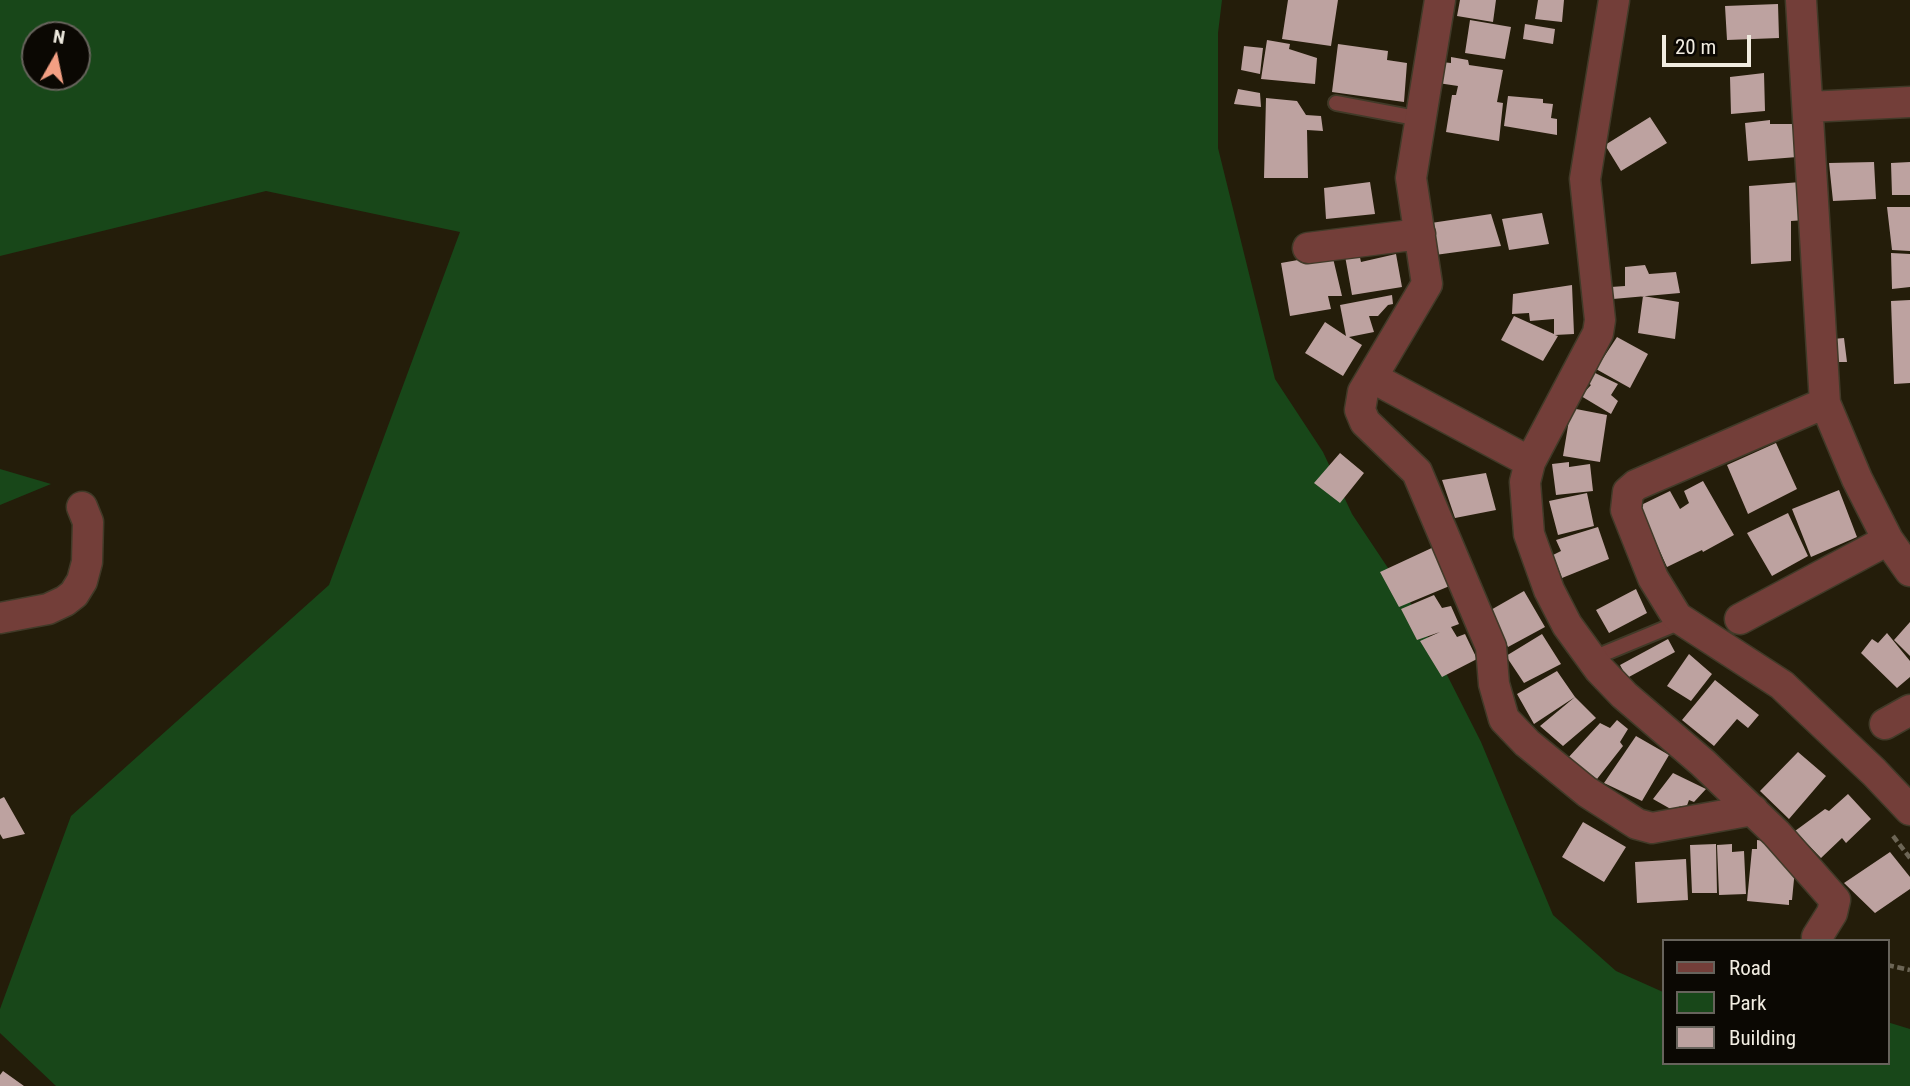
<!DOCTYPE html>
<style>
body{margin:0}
#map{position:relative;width:1910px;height:1086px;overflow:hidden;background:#241d0a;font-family:"Roboto Condensed",sans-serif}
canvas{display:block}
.legend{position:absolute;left:1662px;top:939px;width:228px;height:126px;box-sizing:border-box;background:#0b0803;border:2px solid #67635c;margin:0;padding:9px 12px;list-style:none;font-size:21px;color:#f1ece1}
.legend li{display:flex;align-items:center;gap:14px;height:35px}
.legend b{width:35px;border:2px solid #67635c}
.north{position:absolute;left:21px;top:21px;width:70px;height:70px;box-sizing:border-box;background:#0b0803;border:2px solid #67635c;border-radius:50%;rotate:9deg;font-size:19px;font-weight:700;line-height:28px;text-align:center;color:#f1ece1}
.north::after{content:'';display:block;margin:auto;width:24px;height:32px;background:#f39f83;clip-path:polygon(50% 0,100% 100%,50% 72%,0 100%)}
.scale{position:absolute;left:1662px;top:35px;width:89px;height:32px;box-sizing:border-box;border:4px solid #f1ece1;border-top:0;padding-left:9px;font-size:21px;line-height:24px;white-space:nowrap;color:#f1ece1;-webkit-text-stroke:5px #0b0803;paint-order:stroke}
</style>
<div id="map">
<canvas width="1910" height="1086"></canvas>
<ul class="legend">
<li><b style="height:9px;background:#733e39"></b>Road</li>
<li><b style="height:19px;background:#184719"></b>Park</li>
<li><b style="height:19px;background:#bda2a0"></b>Building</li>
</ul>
<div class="north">N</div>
<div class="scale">20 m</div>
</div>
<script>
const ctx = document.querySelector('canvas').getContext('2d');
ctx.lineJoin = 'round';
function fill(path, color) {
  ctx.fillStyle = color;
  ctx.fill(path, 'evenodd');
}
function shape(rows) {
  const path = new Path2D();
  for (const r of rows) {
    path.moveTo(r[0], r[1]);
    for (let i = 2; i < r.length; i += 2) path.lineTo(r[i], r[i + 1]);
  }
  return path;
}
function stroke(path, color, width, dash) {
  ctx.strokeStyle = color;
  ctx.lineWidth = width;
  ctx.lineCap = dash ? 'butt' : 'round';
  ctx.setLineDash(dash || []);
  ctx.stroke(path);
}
fill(shape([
 [0,0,1222,0,1218,33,1218,148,1275,379,1323,452,1352,514,1408,598,1481,742,1553,915,1616,971,1663,992,1663,1063,1887,1063,1887,1022,1910,1029,1910,1086,56,1086,0,1033,0,1009,71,816,329,585,460,232,266,191,0,256],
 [35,35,77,35,77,77,35,77],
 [0,469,51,484,0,505]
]), '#184719');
fill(shape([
 [1288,0,1338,0,1331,46,1282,39],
 [1460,0,1496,0,1493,22,1457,16],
 [1538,0,1564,0,1562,22,1535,19],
 [1778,4,1779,38,1727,40,1725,6],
 [1470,20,1511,27,1505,59,1465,53],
 [1525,24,1555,29,1553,44,1523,39],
 [1267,40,1290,44,1289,49,1317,58,1315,84,1261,79],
 [1338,44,1388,51,1387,60,1407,63,1404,102,1332,92],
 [1244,46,1263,48,1260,74,1241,70],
 [1451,57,1468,60,1469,65,1503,70,1497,102,1503,103,1499,141,1446,132,1452,95,1456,95,1458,86,1438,83,1441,62,1451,63],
 [1764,73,1765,111,1731,114,1730,77],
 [1238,89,1260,93,1261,107,1234,104],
 [1508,96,1543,99,1543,103,1553,104,1551,118,1557,119,1557,135,1504,126],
 [1266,98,1297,101,1306,115,1321,116,1323,131,1307,130,1308,178,1264,178],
 [1650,117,1667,143,1621,171,1605,145],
 [1770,120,1770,124,1795,124,1797,157,1748,161,1745,123],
 [1874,162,1876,199,1833,201,1829,163],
 [1910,162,1910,195,1892,195,1891,163],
 [1370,182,1375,214,1326,219,1324,188],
 [1801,182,1805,220,1791,221,1791,261,1751,264,1749,186],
 [1887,207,1910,207,1910,251,1892,250],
 [1542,213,1549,244,1509,250,1502,219],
 [1491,214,1501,246,1435,255,1431,223],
 [1359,253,1361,262,1396,254,1402,287,1352,295,1345,256],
 [1891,253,1910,254,1910,287,1892,289],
 [1332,254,1342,296,1328,296,1331,309,1290,316,1281,263],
 [1645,265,1649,274,1676,272,1680,293,1613,299,1611,287,1625,286,1625,267],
 [1572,285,1574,334,1555,335,1558,336,1543,361,1501,340,1514,316,1554,334,1554,319,1530,321,1529,313,1512,314,1513,294],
 [1392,295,1393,304,1388,305,1378,316,1369,316,1374,332,1349,337,1362,345,1343,376,1305,353,1325,322,1346,336,1340,305],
 [1643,296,1679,302,1675,339,1638,333],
 [1910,300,1910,383,1894,384,1891,301],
 [1617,337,1648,354,1630,388,1596,369],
 [1844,338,1847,362,1834,362,1833,339],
 [1593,372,1618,384,1611,395,1618,401,1611,414,1581,396,1591,385,1588,383],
 [1571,408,1607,415,1600,462,1563,456],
 [1776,443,1797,489,1748,514,1727,465],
 [1340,453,1364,473,1340,503,1314,483],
 [1569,462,1569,467,1590,464,1593,491,1556,495,1552,464],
 [1486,473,1496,510,1455,518,1442,480],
 [1703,481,1734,535,1703,552,1702,550,1667,567,1639,506,1670,491,1680,509,1689,503,1684,491],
 [1839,490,1857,537,1811,557,1792,509],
 [1587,493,1594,526,1558,535,1549,501],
 [1788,513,1808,556,1772,576,1747,533],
 [1598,527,1609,559,1562,578,1553,555,1561,551,1556,540],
 [1436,546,1452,585,1399,607,1380,572],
 [1636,589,1647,613,1609,633,1596,610],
 [1524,591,1545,627,1508,647,1489,611],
 [1434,595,1442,608,1451,606,1459,624,1451,627,1457,637,1465,634,1477,659,1442,677,1420,641,1440,632,1417,640,1401,609],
 [1910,622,1910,656,1894,640],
 [1887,633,1910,661,1910,677,1897,688,1861,653,1872,639,1878,643],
 [1542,634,1561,664,1524,683,1506,656],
 [1668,639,1675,652,1627,678,1620,665],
 [1689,654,1712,674,1691,701,1667,686],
 [1557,671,1575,697,1534,724,1517,694],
 [1715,680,1759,715,1748,728,1737,719,1714,746,1682,720],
 [1575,697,1596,718,1563,746,1540,726],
 [1617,720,1628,729,1620,742,1623,746,1597,779,1567,759,1600,723,1610,728],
 [1636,736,1669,755,1642,801,1604,783],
 [1798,752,1826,776,1789,819,1760,791],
 [1673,773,1706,789,1694,802,1689,800,1685,811,1680,806,1676,812,1653,799],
 [1848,794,1871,819,1846,843,1842,838,1821,858,1795,831,1825,809,1829,811],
 [4,797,25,834,3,839,0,834,0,799],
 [1583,822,1626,847,1604,882,1562,857],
 [1757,840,1773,842,1788,861,1788,869,1795,869,1792,900,1789,900,1789,905,1747,901,1752,849,1757,849],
 [1716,844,1717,893,1692,893,1690,845],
 [1732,844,1732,852,1744,851,1746,894,1719,895,1717,845],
 [1890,852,1910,877,1910,889,1875,913,1844,883],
 [1686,859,1688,900,1637,903,1635,862],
 [3,1071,24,1086,0,1086,0,1075]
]), '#bda2a0');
const service = shape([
 [1336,103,1421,119],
 [1591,659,1683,621]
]);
const minor = shape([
 [1440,0,1411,178,1427,284,1363,392,1360,410,1365,422,1417,472,1491,647,1494,684,1504,719,1527,743,1587,792,1637,824,1652,828,1753,810],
 [1614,0,1585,179,1600,320,1598,333,1530,462,1525,482,1529,534,1549,590,1567,625,1599,669,1624,695,1703,763,1776,833,1835,900,1832,913,1817,937],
 [1801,0,1825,403,1857,479,1888,540,1910,571],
 [1808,107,1910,102],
 [1308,248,1420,234],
 [1373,378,1530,462],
 [1825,403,1636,485,1628,492,1626,510,1653,578,1677,617,1782,685,1874,772,1910,810],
 [0,618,48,609,65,601,74,594,82,581,87,562,88,522,82,507],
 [1740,619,1888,540],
 [1885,724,1910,710]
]);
stroke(service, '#413a28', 18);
stroke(minor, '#413a28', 33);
stroke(shape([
 [1893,836,1910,858],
 [1887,965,1910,970]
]), '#6c6555', 4.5, [7, 3.5]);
stroke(service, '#733e39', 14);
stroke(minor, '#733e39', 30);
</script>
